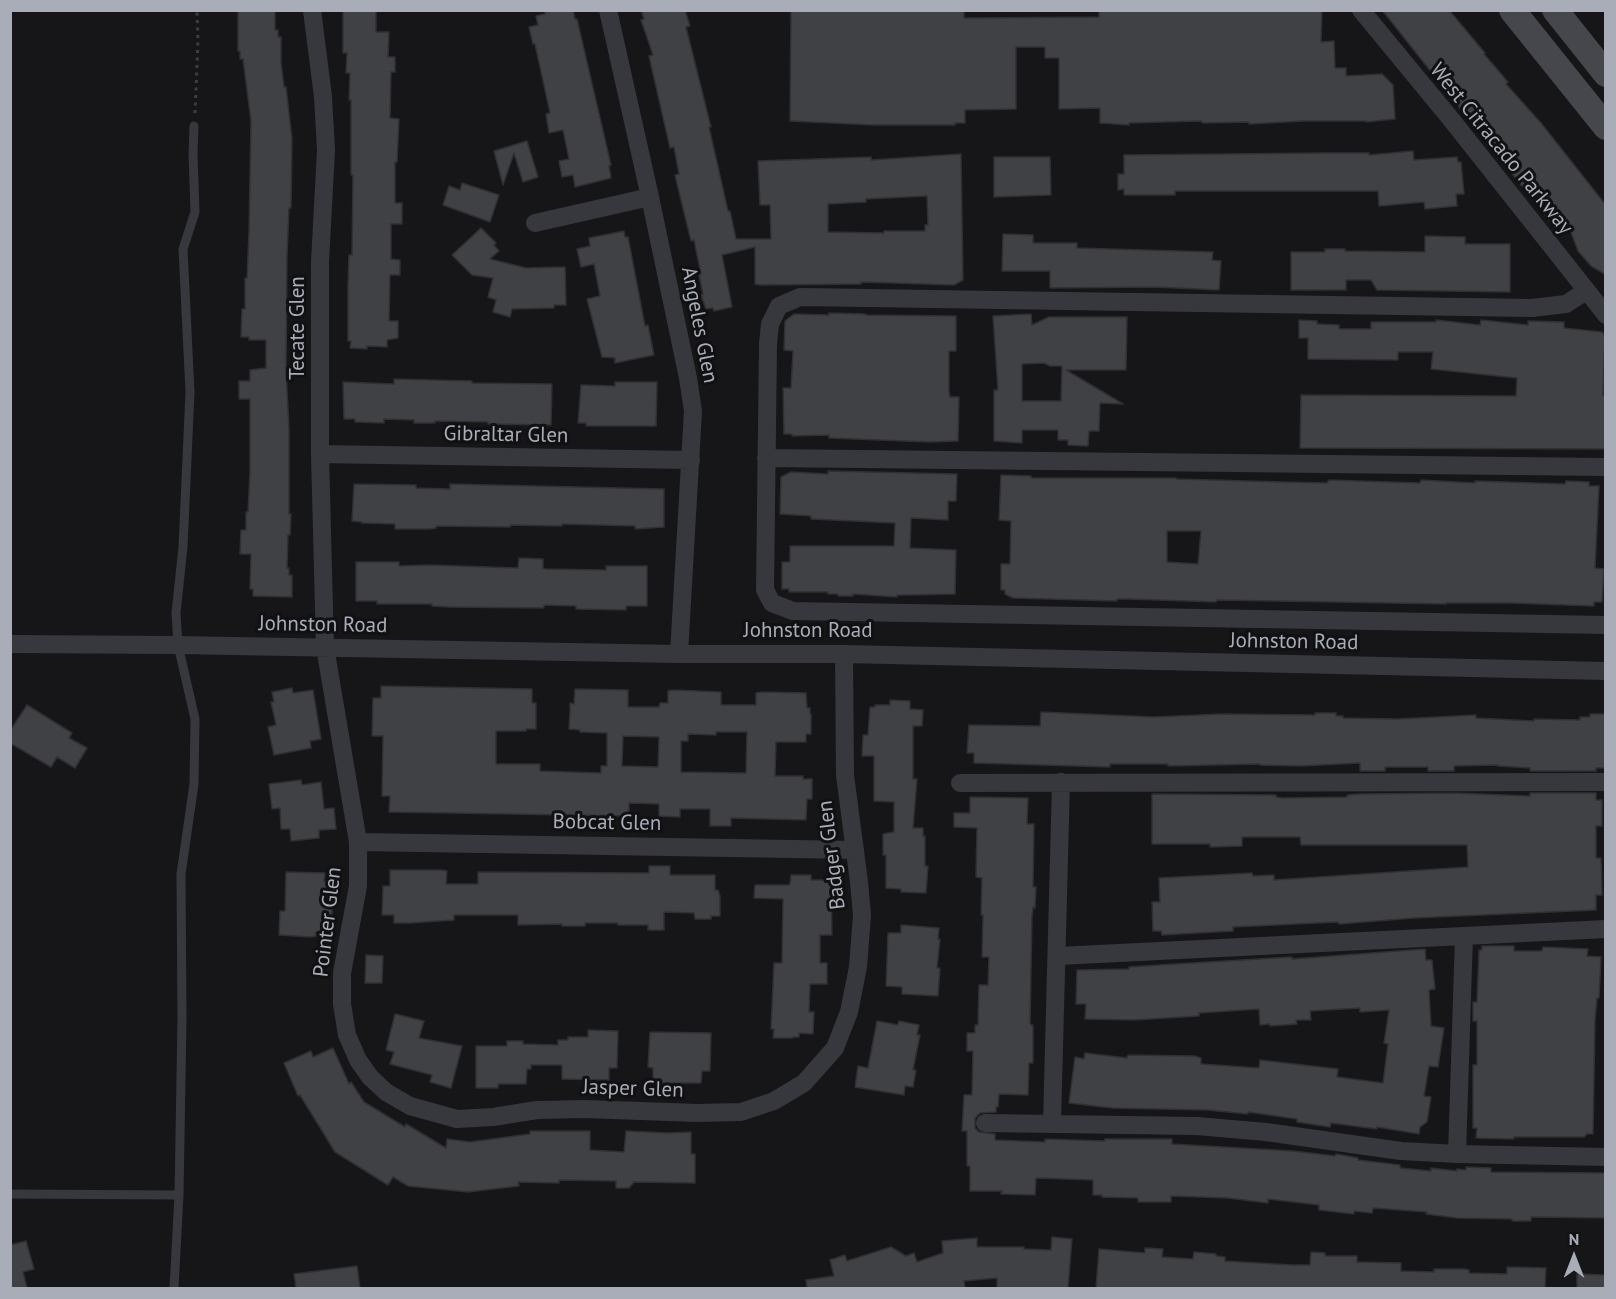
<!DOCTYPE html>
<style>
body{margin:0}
#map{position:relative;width:1616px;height:1299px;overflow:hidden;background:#161618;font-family:"PT Sans",sans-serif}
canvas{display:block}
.frame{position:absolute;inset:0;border:12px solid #a8adb8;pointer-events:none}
.north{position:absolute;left:1544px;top:1227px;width:60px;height:60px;-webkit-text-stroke:4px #111113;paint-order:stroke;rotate:0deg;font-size:16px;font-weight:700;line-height:24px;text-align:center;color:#a8adb8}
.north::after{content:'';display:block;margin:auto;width:21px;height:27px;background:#a8adb8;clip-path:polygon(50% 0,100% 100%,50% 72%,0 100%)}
</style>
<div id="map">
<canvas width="1616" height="1299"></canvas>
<div class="frame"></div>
<div class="north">N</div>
</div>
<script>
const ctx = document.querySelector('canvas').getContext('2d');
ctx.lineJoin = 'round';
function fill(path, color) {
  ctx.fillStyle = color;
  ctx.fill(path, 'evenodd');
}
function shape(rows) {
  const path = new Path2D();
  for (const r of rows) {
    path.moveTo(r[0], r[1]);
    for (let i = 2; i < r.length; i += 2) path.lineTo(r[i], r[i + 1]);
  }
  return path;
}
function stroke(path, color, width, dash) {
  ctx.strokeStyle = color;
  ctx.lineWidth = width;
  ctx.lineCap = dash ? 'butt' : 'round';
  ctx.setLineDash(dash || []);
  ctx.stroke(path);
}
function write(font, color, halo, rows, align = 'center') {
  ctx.font = font + ' "PT Sans",sans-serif';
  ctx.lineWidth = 6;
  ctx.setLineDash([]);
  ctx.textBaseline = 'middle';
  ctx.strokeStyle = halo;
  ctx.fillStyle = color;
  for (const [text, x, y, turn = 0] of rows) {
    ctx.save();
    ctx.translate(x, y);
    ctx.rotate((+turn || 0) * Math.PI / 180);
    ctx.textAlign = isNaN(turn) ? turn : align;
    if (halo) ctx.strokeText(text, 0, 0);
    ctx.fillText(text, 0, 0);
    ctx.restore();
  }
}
const building = shape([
 [238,10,275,10,275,30,278,30,278,37,281,37,281,62,284,87,286,87,292,139,291,208,289,208,287,255,286,371,289,428,289,514,291,514,290,535,288,535,287,568,289,568,289,575,292,575,292,597,253,596,253,589,250,589,251,554,240,554,241,530,246,530,246,512,248,512,250,471,250,399,239,399,239,381,250,381,250,370,266,368,266,340,249,340,249,337,241,337,242,309,245,309,245,278,247,278,249,231,251,121,243,59,240,59,240,51,238,51,238,10],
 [343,10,376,10,376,32,389,32,388,57,395,57,395,72,391,72,390,118,399,119,397,162,395,162,395,203,402,203,402,224,391,224,391,259,400,260,400,275,390,275,389,321,398,321,398,338,387,340,387,347,367,346,367,349,350,348,351,341,348,341,348,284,349,255,352,255,353,175,351,175,351,100,349,100,350,73,346,73,347,53,343,53,343,10],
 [545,10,573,10,575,19,577,19,611,165,609,166,611,178,575,187,573,175,562,177,559,161,569,159,563,130,549,133,546,114,550,113,535,44,533,44,529,27,538,25,536,16,545,14,545,10],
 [641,10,685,10,690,26,686,27,711,127,709,127,728,211,730,211,736,239,771,239,770,205,760,205,758,161,871,157,871,160,961,154,963,280,954,285,861,282,861,284,760,285,755,284,755,247,722,255,732,307,714,311,713,308,706,309,701,295,703,294,699,275,701,274,694,240,691,241,680,196,675,175,679,174,674,147,670,148,649,56,653,55,641,20,644,19,641,10],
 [927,196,928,225,925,225,925,231,884,231,884,233,828,232,828,204,866,202,866,199,927,196],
 [791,10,964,10,964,18,1099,17,1099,10,1322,10,1321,42,1334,41,1335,68,1346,68,1346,76,1382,74,1393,85,1395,119,1366,122,1366,121,1303,121,1249,124,1249,122,1203,123,1201,121,1129,123,1129,125,1100,123,1100,108,1059,109,1059,58,1045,58,1045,47,1016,47,1016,109,965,110,965,123,955,123,955,125,873,125,790,121,791,10],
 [1382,10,1449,10,1485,53,1484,54,1508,82,1506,84,1541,123,1605,204,1605,274,1591,266,1578,251,1568,224,1561,230,1555,223,1553,225,1382,10],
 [527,141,538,177,523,182,514,153,503,185,494,151,527,141],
 [1413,151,1414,160,1457,157,1458,162,1461,162,1464,194,1456,194,1457,206,1425,209,1424,202,1379,206,1378,191,1175,191,1175,195,1124,195,1124,189,1118,190,1118,174,1124,174,1124,155,1323,153,1369,153,1369,155,1413,151],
 [994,157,1050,157,1051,195,994,197,994,157],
 [462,183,499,195,490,222,443,205,449,186,460,190,462,183],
 [481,228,496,243,494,245,499,251,490,259,526,268,565,267,566,305,554,305,554,308,512,309,510,317,493,312,496,300,488,297,493,278,472,275,452,255,481,228],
 [624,231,625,237,628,237,645,326,648,325,654,355,615,363,615,358,602,357,587,299,600,296,594,264,581,267,577,249,590,246,589,238,624,231],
 [1003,234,1033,235,1033,243,1077,243,1077,248,1213,252,1212,260,1221,261,1219,290,1155,287,1050,288,1050,271,1002,271,1003,234],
 [1425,236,1465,237,1465,244,1510,244,1510,292,1377,290,1371,280,1346,280,1346,290,1291,290,1291,252,1325,252,1325,249,1345,249,1345,251,1425,252,1425,236],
 [829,313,866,314,866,315,956,316,956,351,949,351,949,392,950,397,959,397,958,441,930,442,829,438,829,435,792,436,792,434,784,434,783,388,791,388,793,351,784,350,785,321,794,314,829,315,829,313],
 [1031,314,1032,325,1049,317,1127,317,1126,370,1066,370,1123,404,1100,403,1099,431,1089,431,1088,446,1068,445,1068,440,1058,440,1058,430,1022,430,1022,443,994,441,994,390,998,390,993,316,1031,314],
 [1044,363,1050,366,1062,366,1061,401,1022,401,1022,364,1044,363],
 [1299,320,1317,321,1317,324,1339,325,1339,329,1371,329,1371,322,1436,322,1436,320,1480,325,1481,320,1528,325,1528,321,1564,322,1564,328,1602,332,1605,336,1603,395,1605,395,1605,449,1300,448,1301,395,1516,396,1517,378,1431,369,1433,352,1398,352,1398,360,1308,359,1308,338,1299,338,1299,320],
 [394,379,472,381,472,383,552,384,551,425,488,424,488,422,435,421,435,423,414,423,414,420,384,419,384,423,355,422,355,419,344,419,343,382,394,384,394,379],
 [615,382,657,382,656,426,586,426,586,423,578,423,581,385,615,386,615,382],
 [828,471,957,474,956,501,948,501,948,520,911,518,910,548,956,550,955,594,909,595,897,595,897,597,853,594,853,596,838,596,838,594,828,594,828,592,789,592,789,589,782,589,782,562,790,562,790,546,894,546,895,523,811,519,811,516,780,514,781,477,791,472,828,474,828,471],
 [1001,475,1031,476,1031,478,1176,478,1176,479,1283,482,1327,483,1329,480,1420,483,1421,480,1475,483,1475,481,1565,484,1566,481,1589,482,1589,486,1599,486,1595,568,1604,569,1602,602,1594,602,1594,606,1511,603,1446,603,1446,604,1217,600,1216,602,1128,599,1117,599,1117,601,1013,598,1005,594,1005,590,1001,590,1001,564,1010,564,1011,521,999,520,1001,475],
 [1167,531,1201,531,1198,564,1167,562,1167,531],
 [354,484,416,485,416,488,450,489,450,484,664,489,664,527,635,529,635,526,562,524,562,526,510,525,510,527,436,526,436,528,430,529,395,529,395,524,362,523,362,522,352,521,354,484],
 [519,558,543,559,543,568,545,569,606,570,606,566,647,566,647,606,626,606,626,610,576,609,576,606,544,605,544,608,448,607,432,606,432,604,377,604,377,601,356,601,356,562,399,562,399,566,430,565,518,568,519,558],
 [381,686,532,689,532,703,536,703,536,729,526,729,526,731,496,731,496,764,540,764,540,771,601,773,601,766,607,766,607,733,580,732,580,730,569,729,570,710,570,703,574,704,575,689,628,690,628,707,659,707,660,703,668,703,668,691,674,690,721,692,721,705,756,705,756,693,762,692,806,693,807,708,810,708,810,714,811,714,811,734,806,734,806,742,776,742,775,776,803,776,803,779,812,779,812,799,807,799,806,820,731,818,731,826,710,826,710,809,680,809,680,817,659,816,659,804,629,803,629,816,389,812,390,796,382,796,383,736,372,736,373,698,381,698,381,686],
 [716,732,747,732,746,773,681,772,681,741,688,741,688,734,716,735,716,732],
 [623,736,659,737,658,767,622,766,623,736],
 [292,688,293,693,313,690,321,739,310,741,311,748,274,755,268,727,276,725,271,702,274,702,272,692,292,688],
 [890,700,910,701,910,709,923,710,922,726,913,726,913,779,917,779,913,828,923,828,923,836,925,836,925,866,928,866,926,893,901,892,901,889,886,888,886,855,883,855,883,834,894,832,894,802,874,801,874,756,862,756,863,735,868,735,870,707,875,707,875,705,890,705,890,700],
 [27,705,72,733,69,738,87,748,75,768,57,757,51,767,10,743,10,731,27,705],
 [1041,712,1153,717,1222,714,1315,715,1315,713,1336,713,1336,716,1343,716,1343,718,1397,719,1476,715,1476,718,1534,721,1534,719,1580,720,1580,717,1590,717,1590,714,1605,714,1605,768,1596,768,1596,771,1530,771,1530,768,1498,766,1498,765,1454,766,1454,771,1428,771,1428,767,1385,767,1385,771,1360,771,1360,763,1301,766,1260,765,1260,764,1168,766,1168,764,1110,764,1110,767,974,763,974,753,967,753,969,725,1040,726,1041,712],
 [301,780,302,785,321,782,324,809,334,808,336,829,319,830,319,838,291,841,290,829,281,829,280,808,272,809,269,784,301,780],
 [1454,793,1530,796,1530,793,1596,793,1596,800,1602,800,1602,826,1596,826,1596,858,1601,858,1602,895,1596,895,1596,910,1414,918,1339,924,1338,922,1233,927,1233,931,1197,933,1162,935,1161,931,1153,931,1152,902,1160,902,1159,878,1252,873,1253,876,1274,875,1274,880,1468,867,1467,845,1301,845,1300,837,1242,837,1242,846,1210,847,1210,844,1152,844,1152,794,1276,795,1276,797,1282,798,1347,797,1347,795,1360,794,1454,793],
 [970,797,1028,798,1027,824,1034,824,1033,887,1036,887,1035,908,1033,907,1032,916,1030,1023,1031,1025,1033,1025,1033,1063,1029,1063,1028,1095,999,1094,998,1107,996,1107,996,1112,980,1113,975,1118,975,1128,979,1132,995,1134,995,1140,1045,1142,1045,1139,1105,1141,1105,1139,1172,1139,1172,1144,1293,1151,1335,1156,1336,1154,1358,1158,1358,1160,1400,1165,1400,1168,1431,1171,1431,1168,1457,1171,1457,1169,1466,1170,1466,1167,1491,1168,1491,1172,1605,1173,1605,1218,1531,1217,1531,1221,1512,1221,1512,1219,1457,1218,1426,1214,1427,1212,1373,1208,1372,1213,1354,1211,1354,1214,1319,1210,1319,1205,1268,1199,1268,1203,1228,1198,1171,1196,1171,1202,1138,1202,1138,1198,1102,1197,1102,1195,1093,1195,1093,1180,1036,1178,1035,1195,1001,1194,1002,1191,970,1191,970,1166,967,1166,967,1131,962,1131,964,1095,972,1095,973,1051,967,1051,967,1033,975,1033,975,1025,978,1025,979,985,988,985,989,957,982,957,983,915,981,915,982,878,976,877,977,828,954,827,954,813,970,813,970,797],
 [649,866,670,866,670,875,715,875,715,890,718,890,720,896,720,916,711,916,711,919,695,919,694,913,664,912,664,930,648,930,648,925,618,925,618,923,585,923,585,926,562,926,562,924,518,925,518,915,454,915,454,920,410,923,394,923,394,915,382,915,383,886,390,886,390,870,441,870,447,871,446,884,478,884,478,872,649,873,649,866],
 [286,872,325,873,324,881,337,881,336,902,332,902,332,932,316,932,316,936,310,937,279,935,280,911,285,911,286,872],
 [791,875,811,875,811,880,831,880,832,935,820,935,820,963,827,963,827,984,810,984,809,1012,814,1012,813,1034,799,1033,799,1037,793,1037,793,1038,773,1038,774,1029,771,1029,774,963,782,963,783,899,754,898,755,885,788,885,790,884,791,875],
 [901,925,939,928,938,939,940,939,937,968,940,968,938,996,902,994,902,987,886,986,888,933,901,933,901,925],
 [1482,946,1514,946,1514,951,1542,951,1543,947,1588,949,1587,956,1601,957,1599,998,1597,998,1595,1020,1593,1134,1587,1134,1584,1137,1514,1137,1514,1139,1476,1138,1477,1128,1473,1128,1473,1065,1477,1065,1477,1021,1473,1021,1473,1002,1477,1002,1479,950,1482,950,1482,946],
 [1425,949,1426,960,1432,960,1435,989,1429,990,1431,1026,1444,1028,1438,1067,1429,1066,1424,1096,1431,1097,1427,1122,1420,1127,1419,1134,1377,1127,1377,1129,1331,1123,1330,1127,1297,1122,1297,1119,1248,1112,1248,1114,1207,1110,1112,1108,1069,1103,1075,1057,1084,1059,1085,1053,1127,1058,1128,1055,1194,1056,1201,1058,1201,1064,1259,1068,1260,1060,1338,1069,1337,1077,1383,1083,1388,1044,1384,1043,1389,1010,1360,1012,1360,1008,1310,1011,1311,1020,1296,1020,1297,1024,1270,1026,1270,1024,1260,1025,1259,1009,1199,1013,1199,1016,1134,1020,1085,1019,1086,1004,1076,1004,1077,970,1129,969,1129,967,1175,964,1292,957,1292,959,1425,949],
 [366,955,383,956,382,983,365,983,366,955],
 [395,1014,424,1021,419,1038,462,1046,451,1088,430,1082,432,1075,390,1064,394,1052,386,1050,395,1014],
 [877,1021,898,1025,899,1021,919,1025,917,1035,920,1035,913,1070,916,1070,913,1087,905,1086,904,1095,855,1087,858,1066,868,1068,877,1021],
 [588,1030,618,1031,617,1068,609,1068,609,1080,562,1079,562,1065,531,1065,531,1069,527,1069,526,1084,498,1084,498,1088,476,1088,476,1046,507,1046,507,1041,523,1041,523,1044,558,1045,558,1040,568,1040,568,1037,588,1037,588,1030],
 [650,1032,711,1033,710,1071,702,1071,701,1083,653,1083,653,1068,648,1067,650,1032],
 [333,1048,349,1084,351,1082,364,1102,405,1127,406,1124,446,1148,447,1139,470,1142,530,1134,530,1131,590,1131,590,1150,624,1152,626,1131,668,1133,691,1132,691,1154,695,1154,695,1183,634,1182,629,1188,616,1188,616,1181,559,1180,559,1183,518,1182,519,1186,468,1192,408,1186,393,1177,388,1185,335,1152,300,1095,298,1096,284,1063,311,1051,313,1057,333,1048],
 [1052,1237,1072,1239,1068,1288,997,1288,997,1278,964,1281,965,1288,807,1288,806,1280,834,1276,830,1260,845,1255,847,1261,891,1247,906,1256,914,1253,917,1262,943,1253,942,1241,977,1238,977,1247,1024,1247,1024,1249,1051,1250,1052,1237],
 [26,1241,34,1269,23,1272,27,1288,10,1288,10,1245,26,1241],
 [1145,1248,1163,1249,1162,1257,1193,1259,1194,1252,1216,1254,1216,1256,1225,1257,1225,1261,1292,1265,1310,1265,1311,1252,1325,1253,1325,1256,1357,1256,1357,1262,1401,1263,1401,1271,1434,1272,1434,1269,1464,1269,1469,1270,1469,1273,1507,1274,1507,1267,1546,1268,1545,1288,1096,1288,1099,1249,1145,1253,1145,1248],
 [357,1266,360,1288,296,1288,294,1274,357,1266],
 [1577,1274,1605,1275,1605,1288,1577,1288,1577,1274]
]);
fill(building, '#404145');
stroke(building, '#303034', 1.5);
stroke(shape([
 [195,113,198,41,197,10]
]), '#3d3f44', 3, [3, 4.5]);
stroke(shape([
 [10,1194,179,1195],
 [174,1288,179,1195,182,1019,181,874,194,784,195,719,178,645,176,613,183,547,190,392,183,249,195,212,193,154,194,126]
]), '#37383d', 9);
stroke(shape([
 [312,10,323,97,326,150,320,262,320,454,325,647,358,842,358,886,342,973,342,1004,347,1035,358,1060,370,1077,386,1092,410,1106,457,1119,493,1117,537,1110,585,1109,697,1113,741,1112,774,1101,804,1083,835,1048,849,1012,858,967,862,915,859,882,845,775,844,654],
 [608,10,650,197,688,378,693,411,679,654],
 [1361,10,1450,118,1606,315],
 [535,223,650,197],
 [1586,291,1566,304,1532,308,800,297,779,306,770,324,768,344,765,590,772,603,793,611,1606,625],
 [320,454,691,460],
 [766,458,1606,467],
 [10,644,178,645,679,654,844,654,1606,671],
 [960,783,1606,782],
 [358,842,855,850],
 [1058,956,1606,929],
 [985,1123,1197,1126,1266,1132,1401,1151,1457,1154,1606,1157],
 [1052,1123,1061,782],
 [1457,1154,1464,936]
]), '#37383d', 18);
stroke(shape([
 [1512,10,1606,127],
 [1555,10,1606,74]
]), '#45474d', 26);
write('21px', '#a8adb8', '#111113', [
 ["West Citracado Parkway",1501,149,51],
 ["Angeles Glen",699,325,79],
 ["Tecate Glen",298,328,-90],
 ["Gibraltar Glen",506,435,1],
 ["Johnston Road",323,625,1],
 ["Johnston Road",808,631],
 ["Johnston Road",1294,642,1],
 ["Bobcat Glen",607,823,1],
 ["Badger Glen",832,855,-97],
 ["Pointer Glen",328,922,-83],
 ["Jasper Glen",633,1089,2]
]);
</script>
